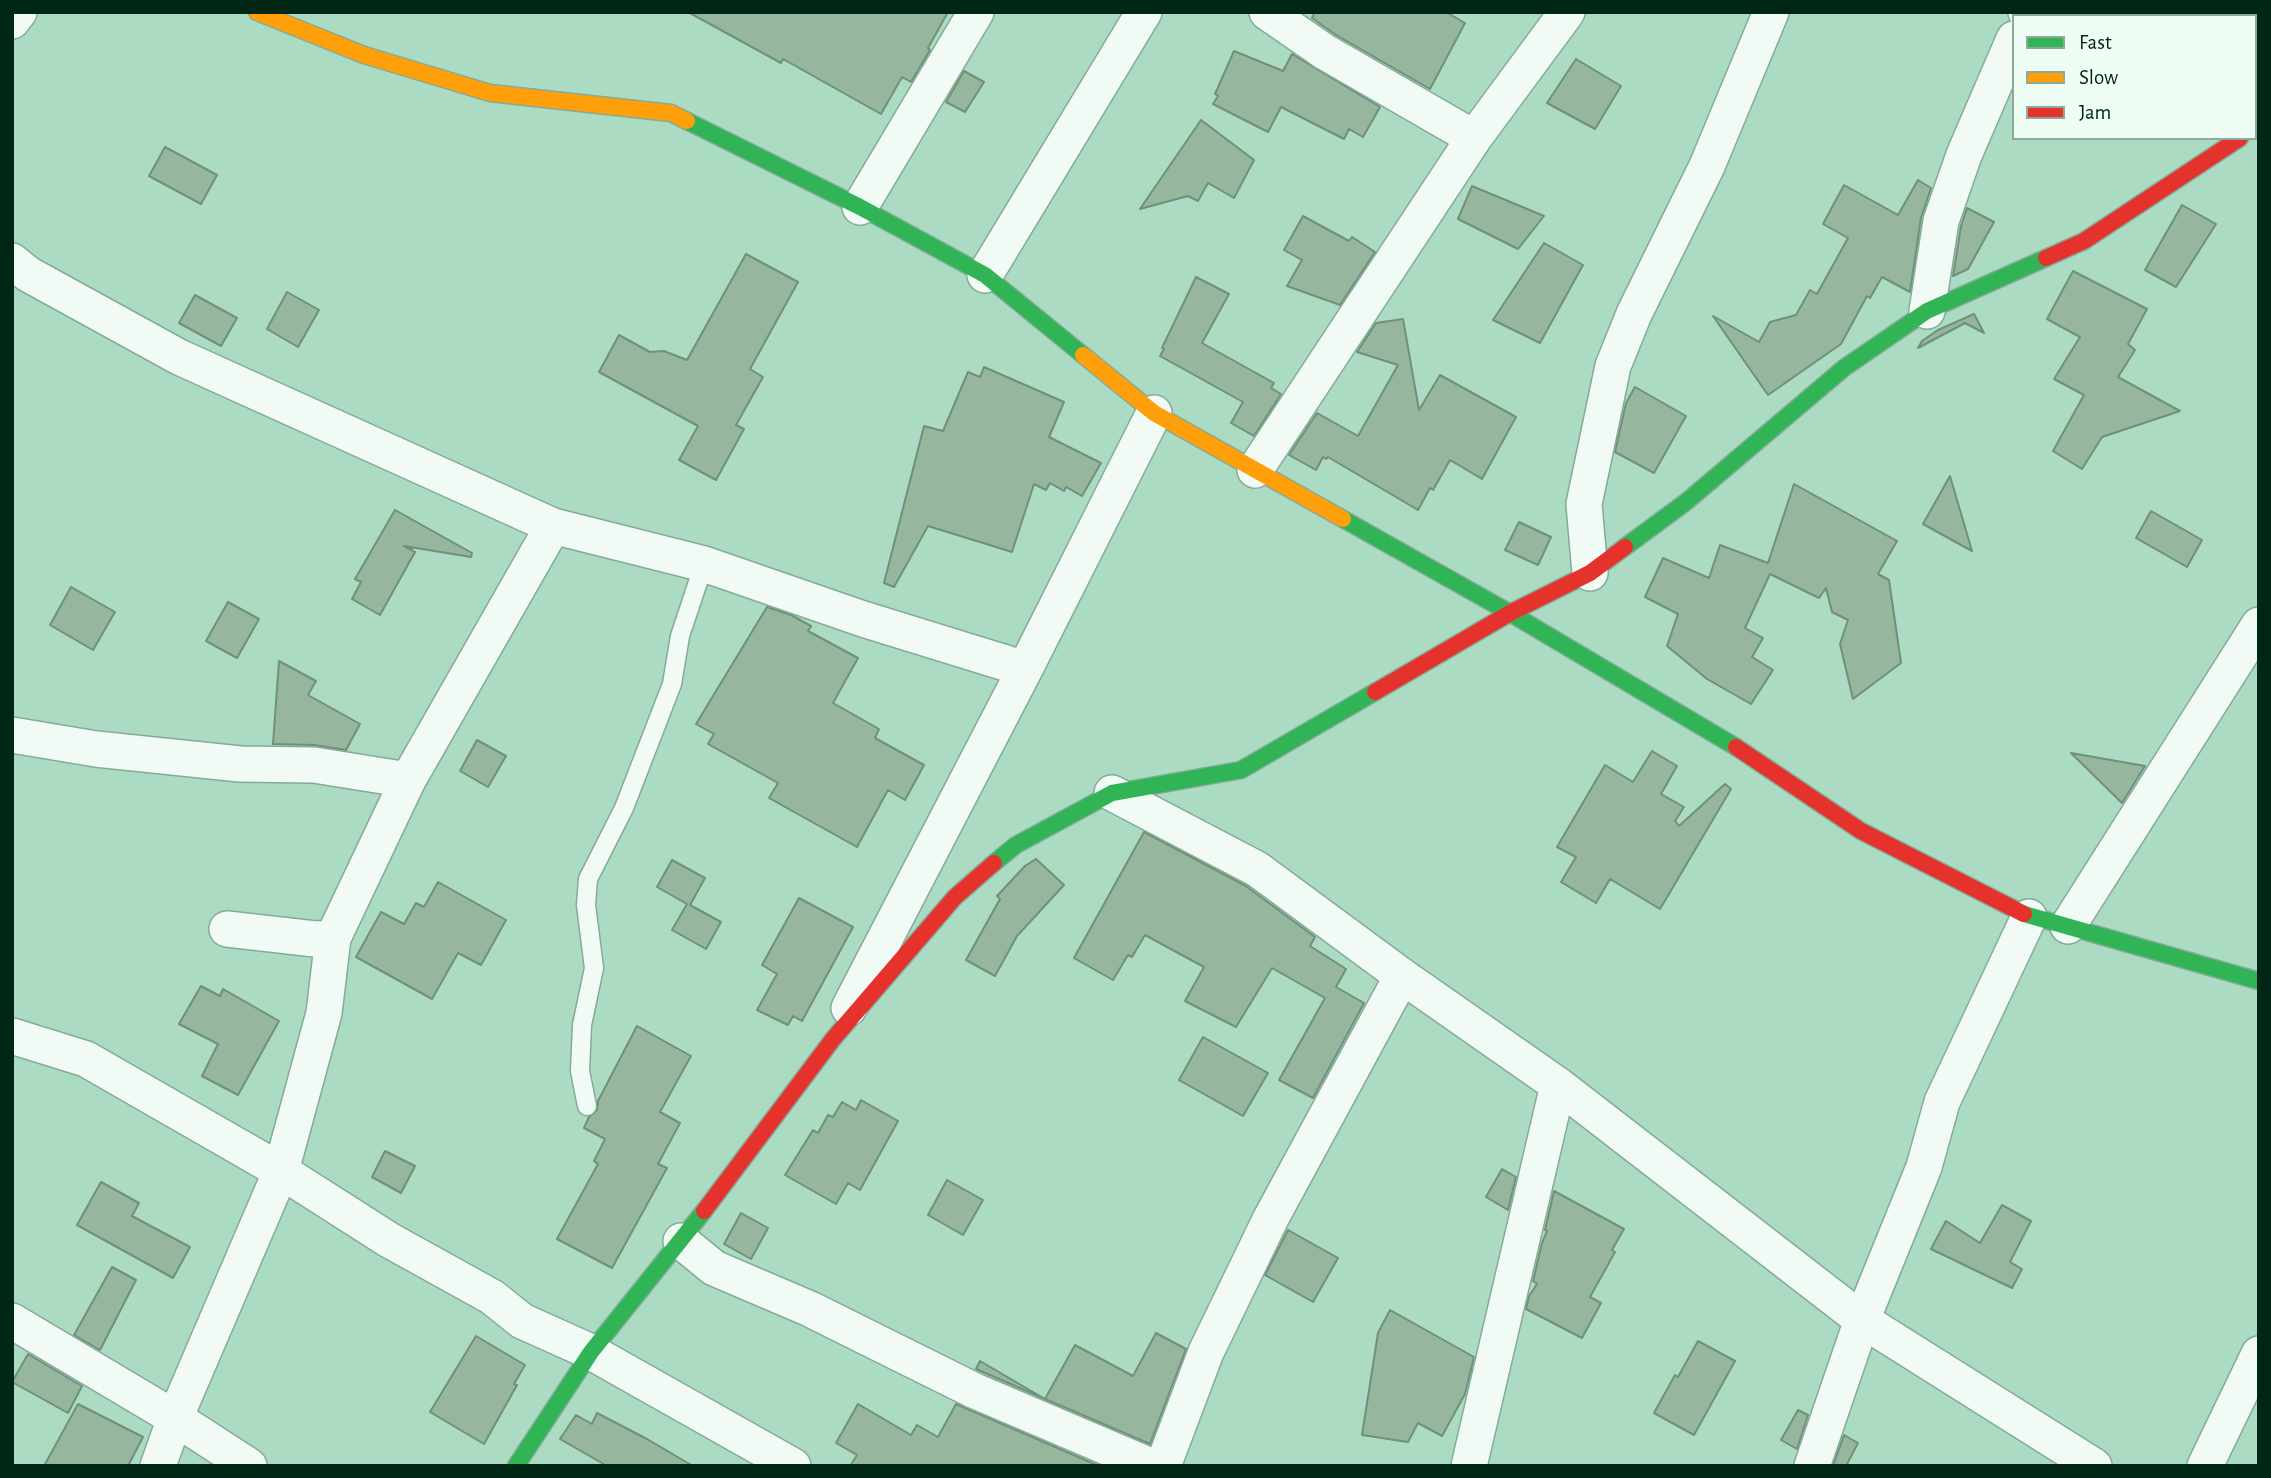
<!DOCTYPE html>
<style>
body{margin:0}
#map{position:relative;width:2271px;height:1478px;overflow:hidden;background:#abdbc2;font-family:"Alegreya Sans",sans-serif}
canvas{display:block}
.frame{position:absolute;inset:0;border:14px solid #002616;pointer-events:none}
.legend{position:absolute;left:2012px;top:14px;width:245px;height:126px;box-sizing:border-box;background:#eefef5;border:2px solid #8fa89c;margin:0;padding:9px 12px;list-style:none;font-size:21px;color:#002616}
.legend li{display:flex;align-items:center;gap:14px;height:35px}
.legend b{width:35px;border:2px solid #8fa89c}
</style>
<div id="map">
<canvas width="2271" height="1478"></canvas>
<div class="frame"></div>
<ul class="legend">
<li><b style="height:9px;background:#30b455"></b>Fast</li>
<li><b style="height:9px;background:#ff9f0a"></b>Slow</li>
<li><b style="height:9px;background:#e5322d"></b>Jam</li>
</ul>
</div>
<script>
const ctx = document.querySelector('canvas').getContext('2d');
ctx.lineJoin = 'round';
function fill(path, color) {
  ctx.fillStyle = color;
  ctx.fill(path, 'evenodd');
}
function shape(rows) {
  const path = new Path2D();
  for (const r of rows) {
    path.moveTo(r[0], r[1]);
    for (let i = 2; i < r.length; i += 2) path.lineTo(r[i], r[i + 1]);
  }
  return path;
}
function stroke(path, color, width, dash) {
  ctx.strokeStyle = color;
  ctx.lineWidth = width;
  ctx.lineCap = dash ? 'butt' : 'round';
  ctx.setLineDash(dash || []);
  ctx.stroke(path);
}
const building = shape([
 [688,12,948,12,928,48,930,50,911,82,902,77,881,114,783,59,781,63,688,12],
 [1315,12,1446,12,1465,23,1430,89,1336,35,1312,18,1315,12],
 [1234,51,1283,71,1292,54,1380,107,1363,137,1349,129,1344,139,1281,107,1268,132,1213,104,1218,96,1215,94,1234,51],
 [1576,59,1621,86,1595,129,1547,103,1576,59],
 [964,71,984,82,965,112,946,102,964,71],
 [1201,120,1254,160,1234,198,1208,183,1198,201,1188,196,1140,209,1201,120],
 [165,147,217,175,201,204,149,176,165,147],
 [1918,180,1931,188,1921,218,1910,292,1882,277,1870,298,1867,296,1841,344,1768,395,1713,316,1759,342,1770,322,1796,315,1810,290,1817,294,1848,238,1823,224,1844,185,1898,215,1918,180],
 [1472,186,1544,216,1518,249,1458,219,1472,186],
 [2182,205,2216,224,2176,287,2145,270,2182,205],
 [1967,208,1994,222,1968,269,1953,276,1961,226,1967,208],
 [1303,216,1349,241,1352,237,1375,252,1340,305,1287,286,1302,260,1284,250,1303,216],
 [1544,243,1583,265,1540,343,1493,320,1544,243],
 [746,254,798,282,750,369,763,377,736,425,744,429,716,480,679,460,698,426,599,372,619,335,650,352,664,351,687,360,746,254],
 [2073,271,2147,309,2128,344,2135,350,2118,377,2180,411,2102,437,2082,469,2053,451,2084,395,2054,379,2080,337,2047,319,2073,271],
 [1196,277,1229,294,1202,343,1274,383,1271,388,1281,394,1254,436,1231,423,1243,402,1160,356,1164,349,1162,348,1196,277],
 [287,292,319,310,298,347,267,329,287,292],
 [195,295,237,318,221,346,179,323,195,295],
 [1974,314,1984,333,1965,323,1918,348,1922,341,1938,330,1974,314],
 [1403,319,1419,410,1440,375,1516,417,1482,479,1450,460,1433,490,1430,488,1418,510,1328,457,1326,459,1323,457,1316,470,1289,455,1317,413,1358,436,1398,365,1357,352,1376,323,1403,319],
 [984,367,1064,402,1049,437,1101,463,1082,496,1066,487,1064,491,1050,483,1046,490,1034,484,1012,552,928,526,894,587,884,583,924,426,943,431,968,372,980,377,984,367],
 [1635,387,1686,416,1654,473,1615,452,1626,403,1635,387],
 [1950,476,1972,551,1923,524,1950,476],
 [1794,484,1897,541,1878,574,1889,580,1901,663,1853,699,1840,644,1848,620,1832,612,1826,588,1819,598,1770,574,1745,628,1763,638,1752,657,1773,670,1751,704,1707,679,1667,646,1678,614,1645,597,1663,558,1709,578,1720,545,1768,563,1794,484],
 [395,510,472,553,471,557,404,546,415,552,380,615,352,599,361,582,355,579,395,510],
 [2151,511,2202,540,2187,567,2136,538,2151,511],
 [1519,522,1551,537,1538,565,1505,550,1519,522],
 [71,587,115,612,93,650,50,625,71,587],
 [228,602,259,619,237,658,206,641,228,602],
 [767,607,791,615,811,626,808,631,858,658,833,703,879,729,875,738,924,765,905,800,888,790,857,847,769,798,778,783,708,744,714,734,696,724,767,607],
 [279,661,316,681,308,695,360,724,346,750,314,745,273,744,279,661],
 [477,740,506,756,488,787,460,771,477,740],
 [1652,751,1677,766,1661,794,1684,807,1675,821,1679,826,1725,784,1731,789,1660,909,1610,879,1596,903,1561,882,1576,857,1557,847,1605,765,1633,782,1652,751],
 [2071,753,2145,766,2122,803,2071,753],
 [1144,832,1246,886,1315,937,1310,946,1346,969,1336,987,1364,1003,1313,1098,1279,1080,1325,998,1272,968,1236,1027,1185,1001,1204,967,1145,935,1132,957,1128,955,1113,980,1074,958,1144,832],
 [1036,859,1064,885,1017,936,995,976,966,960,1000,899,997,896,1025,866,1036,859],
 [672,860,705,878,690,905,721,922,706,949,672,930,687,904,657,887,672,860],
 [438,882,506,920,481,965,458,953,432,999,356,957,381,912,404,924,416,903,424,907,438,882],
 [799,898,853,927,802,1021,793,1016,788,1025,757,1010,777,974,762,965,799,898],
 [201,986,220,996,223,989,279,1021,238,1095,202,1076,218,1044,179,1024,201,986],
 [637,1026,691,1056,660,1112,680,1123,658,1164,667,1168,612,1268,557,1239,598,1164,594,1161,605,1139,584,1128,589,1117,597,1110,598,1101,637,1026],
 [1203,1037,1268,1073,1243,1116,1179,1080,1203,1037],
 [861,1100,898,1121,860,1190,848,1183,836,1204,785,1175,813,1130,818,1133,828,1115,833,1117,842,1102,856,1110,861,1100],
 [385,1151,415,1166,401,1193,372,1177,385,1151],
 [1502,1169,1516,1177,1508,1210,1486,1197,1502,1169],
 [947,1180,983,1200,963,1235,928,1215,947,1180],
 [101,1182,139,1203,132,1216,190,1247,173,1278,77,1225,101,1182],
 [1554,1191,1624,1229,1612,1250,1615,1252,1590,1297,1601,1303,1582,1338,1526,1309,1529,1296,1537,1284,1533,1281,1542,1243,1547,1231,1545,1230,1554,1191],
 [2002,1205,2031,1221,2010,1262,2022,1269,2012,1288,1931,1249,1946,1221,1980,1243,2002,1205],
 [741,1213,768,1228,751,1259,724,1244,741,1213],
 [1288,1230,1338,1258,1313,1302,1265,1275,1288,1230],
 [112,1267,136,1280,100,1350,74,1335,112,1267],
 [1390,1310,1474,1357,1465,1394,1442,1436,1418,1423,1408,1442,1362,1435,1378,1333,1390,1310],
 [1156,1333,1186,1349,1150,1444,1045,1399,1075,1345,1133,1376,1156,1333],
 [476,1336,525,1365,514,1384,517,1385,484,1444,430,1412,476,1336],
 [1698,1341,1735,1361,1694,1435,1654,1413,1675,1375,1678,1377,1698,1341],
 [28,1354,82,1386,68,1413,12,1382,28,1354],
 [980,1361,1045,1399,976,1369,980,1361],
 [78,1404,143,1437,128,1466,44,1466,78,1404],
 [858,1404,911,1435,917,1425,938,1437,956,1404,1099,1466,850,1466,857,1455,836,1443,858,1404],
 [1798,1410,1808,1415,1797,1449,1781,1440,1798,1410],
 [597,1413,647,1439,693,1466,607,1466,560,1439,576,1415,592,1424,597,1413],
 [1844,1435,1858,1443,1846,1466,1833,1466,1844,1435]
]);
fill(building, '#96b69e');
stroke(building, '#709079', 2);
const lane = shape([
 [587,1106,580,1071,582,1025,594,968,586,905,588,879,624,808,672,684,680,636,704,564]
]);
const street = shape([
 [1267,12,1325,52,1474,138],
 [2026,12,2032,16],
 [12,21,19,12],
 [860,207,976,12],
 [12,261,28,274,179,357,553,526,704,564,863,619,1025,669],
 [985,275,1144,12],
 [1927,311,1941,221,1964,155,2014,39],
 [1255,470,1474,138,1567,12],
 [1590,573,1584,504,1613,366,1634,314,1707,166,1771,12],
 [12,735,96,749,240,764,314,765,408,780],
 [1112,793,1257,869,1402,976,1558,1085,1862,1320,2094,1466],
 [2068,926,2259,625],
 [227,929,315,939,333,938],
 [849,1008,1025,669,1154,413],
 [12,1036,86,1059,281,1171,389,1240,492,1297,522,1321,591,1352,793,1466],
 [681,1241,714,1268,810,1309,975,1391,1151,1466],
 [12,1321,175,1418,249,1466],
 [158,1466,175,1418,281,1171,324,1013,333,938,408,780,553,526],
 [1163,1466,1206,1352,1271,1218,1402,976],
 [1469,1466,1558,1085],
 [1812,1466,1862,1320,1924,1167,1942,1102,2029,917],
 [2205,1466,2259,1354]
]);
const fast = shape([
 [687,121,860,207,985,275,1083,355],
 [1343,519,1510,613,1736,747],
 [1625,547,1686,502,1844,368,1927,311,2046,258],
 [994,863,1016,845,1112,793,1241,770,1375,692],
 [2024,914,2259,981],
 [516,1466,591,1352,704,1211]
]);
const slow = shape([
 [257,12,364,55,490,93,671,113,687,121],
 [1083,355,1154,413,1343,519]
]);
const jam = shape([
 [2046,258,2084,241,2240,138],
 [1375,692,1510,613,1590,573,1625,547],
 [1736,747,1861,831,2024,914],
 [704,1211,833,1039,955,897,994,863]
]);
stroke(lane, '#84ab98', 21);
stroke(street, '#84ab98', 38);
stroke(fast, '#84ab98', 19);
stroke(slow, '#84ab98', 19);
stroke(jam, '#84ab98', 19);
stroke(lane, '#f2faf6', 18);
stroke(street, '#f2faf6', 35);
stroke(fast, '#30b455', 16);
stroke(slow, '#ff9f0a', 16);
stroke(jam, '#e5322d', 16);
</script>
